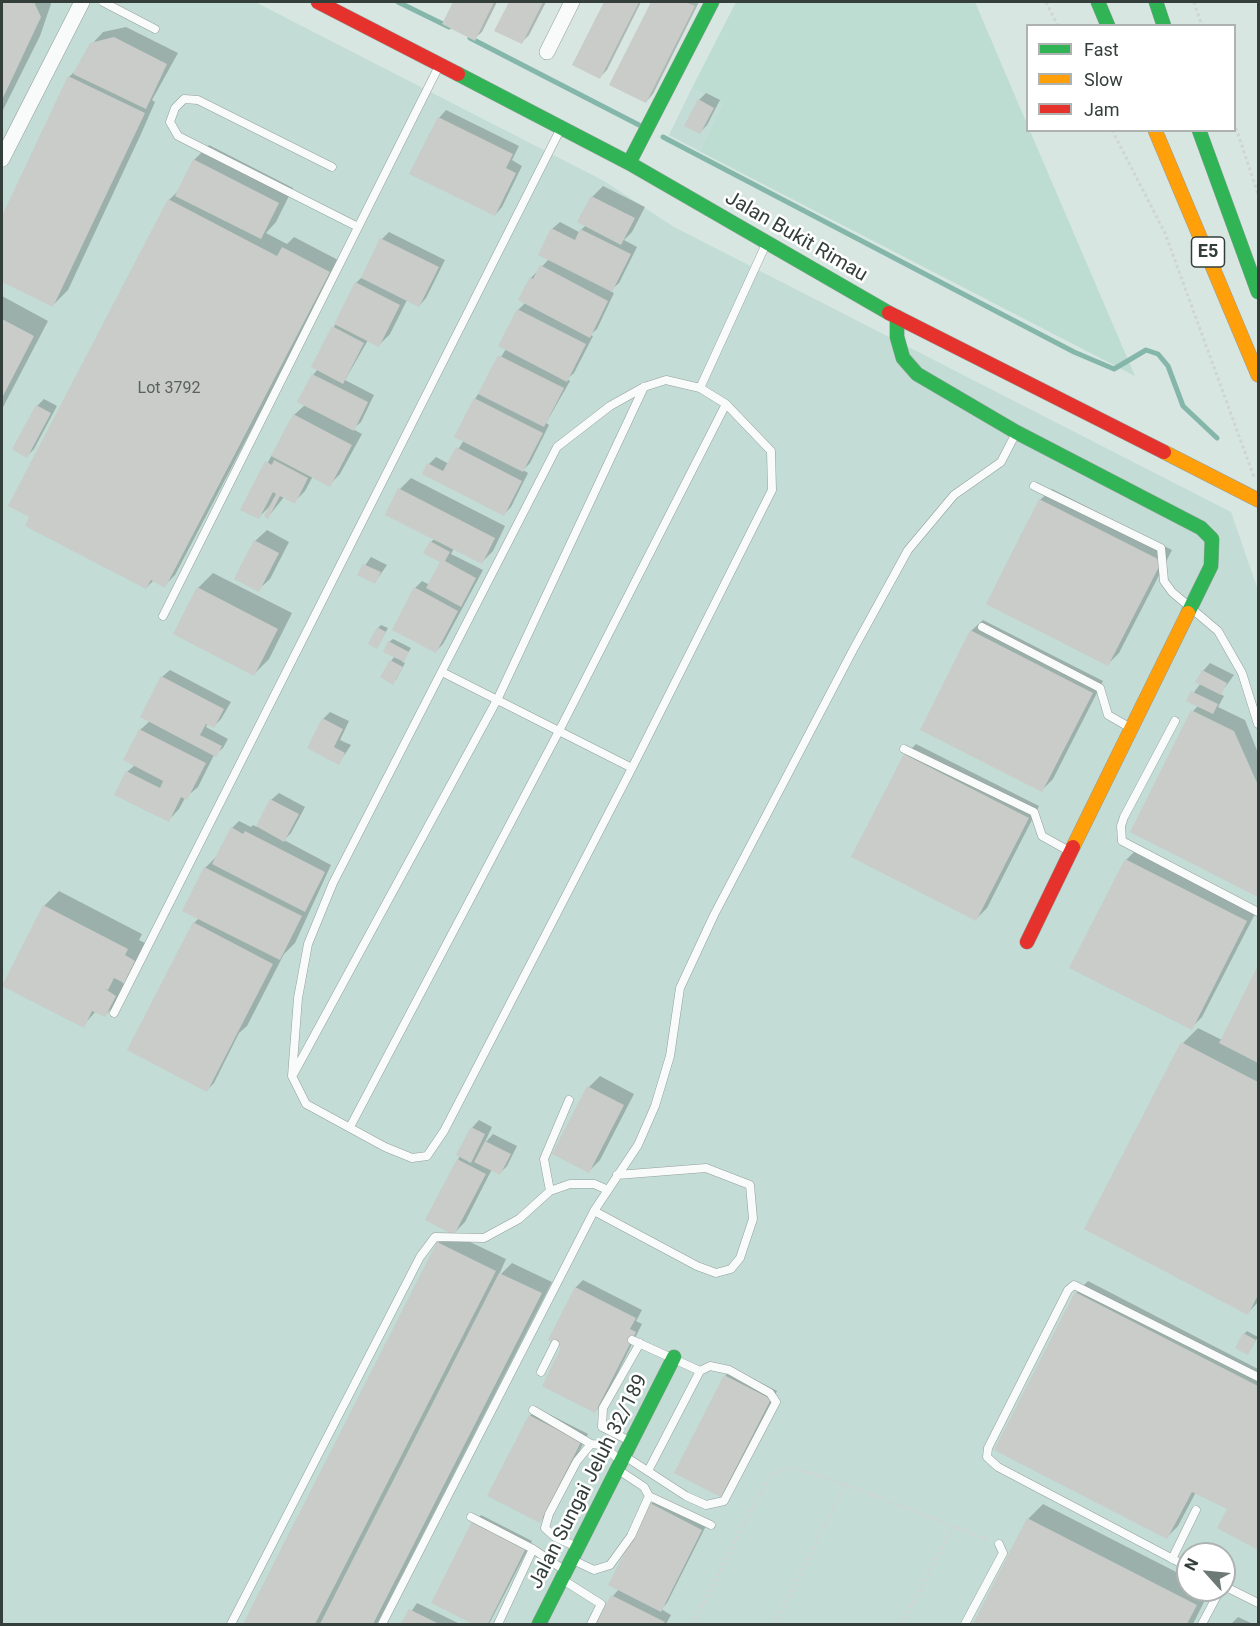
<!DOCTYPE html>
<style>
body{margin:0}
#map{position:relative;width:1260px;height:1626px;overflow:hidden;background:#d7e6e1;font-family:Roboto,sans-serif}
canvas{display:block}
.frame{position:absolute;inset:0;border:3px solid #343f3b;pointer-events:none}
.legend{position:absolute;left:1026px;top:24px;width:210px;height:108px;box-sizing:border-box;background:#fff;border:2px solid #aeb2b1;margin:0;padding:8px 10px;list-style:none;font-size:18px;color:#343f3b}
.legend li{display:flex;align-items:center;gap:12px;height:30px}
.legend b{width:30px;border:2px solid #aeb2b1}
.north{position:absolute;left:1176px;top:1542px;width:60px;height:60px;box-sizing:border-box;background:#fff;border:2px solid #aeb2b1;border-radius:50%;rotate:297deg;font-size:16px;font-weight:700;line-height:24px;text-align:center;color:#343f3b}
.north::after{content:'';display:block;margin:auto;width:21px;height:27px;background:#6d7975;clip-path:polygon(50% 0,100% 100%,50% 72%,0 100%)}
</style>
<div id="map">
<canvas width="1260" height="1626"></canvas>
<div class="frame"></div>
<ul class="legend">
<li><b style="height:8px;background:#30b455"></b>Fast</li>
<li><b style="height:8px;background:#ff9f0a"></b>Slow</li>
<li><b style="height:8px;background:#e5322d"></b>Jam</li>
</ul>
<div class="north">N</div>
</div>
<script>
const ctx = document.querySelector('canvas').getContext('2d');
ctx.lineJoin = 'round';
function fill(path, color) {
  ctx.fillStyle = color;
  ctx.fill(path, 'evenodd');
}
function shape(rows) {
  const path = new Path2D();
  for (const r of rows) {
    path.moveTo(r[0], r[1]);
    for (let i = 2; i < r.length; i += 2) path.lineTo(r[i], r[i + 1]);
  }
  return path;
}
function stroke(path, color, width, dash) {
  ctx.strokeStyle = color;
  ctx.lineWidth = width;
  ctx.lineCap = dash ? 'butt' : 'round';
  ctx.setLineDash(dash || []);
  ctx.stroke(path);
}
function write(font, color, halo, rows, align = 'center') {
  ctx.font = font + ' Roboto,sans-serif';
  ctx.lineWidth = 5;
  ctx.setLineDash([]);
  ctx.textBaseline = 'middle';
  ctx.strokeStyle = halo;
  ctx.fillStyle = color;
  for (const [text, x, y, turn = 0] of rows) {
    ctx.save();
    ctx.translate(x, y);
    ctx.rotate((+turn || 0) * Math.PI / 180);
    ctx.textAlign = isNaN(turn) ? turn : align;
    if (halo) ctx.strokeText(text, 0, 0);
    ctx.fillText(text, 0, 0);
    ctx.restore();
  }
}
fill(shape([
 [2,2,255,2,604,181,674,227,1231,512,1258,590,1258,1624,2,1624],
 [1188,1554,1224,1554,1224,1590,1188,1590],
 [692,88,723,104,699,151,669,135]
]), '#c3dcd6');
fill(shape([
 [736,2,975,2,1027,124,1028,130,1030,131,1135,376,699,151,723,104,692,88]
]), '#bddcd2');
fill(shape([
 [2,2,50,2,51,4,40,36,2,112],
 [455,2,497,2,482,32,474,39,444,23],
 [511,2,546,2,529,35,522,42,496,30],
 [606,2,641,2,607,70,600,77,574,64],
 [653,2,699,2,653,94,646,102,611,84],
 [126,27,178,53,152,100,155,102,141,134,68,290,53,305,2,281,2,220,69,77,78,68,92,44,103,32],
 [706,93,720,100,707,125,700,132,699,100],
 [446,110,519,146,512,160,522,166,502,207,495,215,439,118],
 [209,145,293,188,276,222,266,233,287,244,294,237,340,261,175,575,164,586,154,580,146,588,31,517,169,200,179,190,194,160],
 [603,186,645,207,632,232,624,240,637,247,619,283,610,291,614,293,597,329,590,335,593,336,574,373,567,379,570,381,546,423,549,425,530,463,523,470,528,473,511,507,504,514,429,464,436,457,449,464,464,440,475,399,506,349,518,310,525,303,531,278,549,259,552,229,560,222,579,232,586,225,592,197],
 [389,232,445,260,426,298,419,306,407,300,390,334,379,345,368,340,345,380,374,395,361,422,353,429,362,434,340,474,329,485,313,476,305,491,294,502,284,497,268,517,271,505,258,518,242,509,294,415,305,405,313,375,318,369,334,327,356,283,364,275,382,239],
 [2,296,48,321,2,409],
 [44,399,57,406,34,449,27,456,37,406],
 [411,478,505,526,493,551,482,562,454,548,451,554,483,570,443,644,436,651,415,588,422,581,430,585,442,561,431,542,435,538,400,489],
 [1052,489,1172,550,1119,653,1108,664,988,603,1040,500],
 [267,530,289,542,270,579,258,590,255,541],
 [371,557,387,565,375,582,359,574],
 [213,573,292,613,269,659,254,674,198,588],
 [983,620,1103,681,1053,779,1042,790,971,631],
 [381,625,388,628,377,647,378,628],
 [393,639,411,648,402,662,405,663,396,680,391,661,395,656,389,642],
 [1210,663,1234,675,1220,694,1224,696,1218,707,1245,720,1258,753,1258,895,1193,711,1199,705,1188,700,1201,683,1203,671],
 [170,670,231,702,221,719,214,726,208,723,206,727,228,739,223,748,214,755,198,787,185,798,179,809,168,821,127,772,135,765,140,730,150,721,162,677],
 [330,712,349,721,340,740,351,745,339,763,323,719],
 [916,744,1039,806,987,908,976,919,905,755],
 [279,793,305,807,291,833,284,840,331,865,295,943,284,954,247,1026,239,1033,214,1083,207,1090,194,923,199,918,205,868,218,855,232,828,239,821,251,827,253,825,257,827,271,800],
 [1137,849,1257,910,1202,1017,1191,1028,1126,860],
 [59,891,142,934,139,940,149,945,139,966,122,983,126,984,116,1004,105,1015,96,1011,83,1026,44,906],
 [1258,968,1258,1302,1248,1313,1086,1229,1183,1043,1198,1028,1222,1040],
 [600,1076,634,1094,600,1160,589,1171,589,1087],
 [479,1120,492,1127,484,1144,493,1134,517,1146,507,1166,500,1173,492,1169,465,1222,453,1234,506,1259,498,1277,512,1263,552,1282,377,1624,245,1624,438,1243,451,1231,458,1160,472,1128],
 [583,1280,642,1310,636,1321,642,1324,602,1404,595,1411,563,1347,550,1340,576,1287],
 [1088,1281,1258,1369,1258,1548,1219,1528,1229,1509,1196,1492,1178,1526,1167,1537,996,1450,1076,1293],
 [1247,1331,1258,1337,1248,1353,1244,1334],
 [732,1368,777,1391,728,1488,721,1495,725,1376],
 [537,1408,588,1434,547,1514,540,1521,530,1416],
 [658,1497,708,1522,667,1603,661,1609,671,1615,666,1624,598,1624,613,1596,619,1589,651,1504],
 [1043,1504,1188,1578,1188,1590,1210,1590,1193,1624,974,1624,1028,1519],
 [481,1515,532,1541,489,1624,476,1624,433,1603,474,1522],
 [417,1603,460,1624,403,1624],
 [1238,1617,1253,1624,1231,1624]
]), '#0003');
stroke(shape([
 [398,2,449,27],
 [470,38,639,125],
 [663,137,1074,352,1114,369,1146,350,1158,354,1168,366,1183,406,1217,438]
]), '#84b6a9', 5);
fill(shape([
 [2,2,34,2,41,17,2,100],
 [453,2,494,2,475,41,442,24],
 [509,2,543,2,522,44,494,31],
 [604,2,639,2,600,79,572,65],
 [651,2,685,2,695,6,646,103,609,85],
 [114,37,167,64,146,109,73,74,90,43],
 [68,76,145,113,53,307,2,282,2,216],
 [698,99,714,108,700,134,684,126],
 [438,117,513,154,506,168,516,173,495,216,409,174],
 [193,159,279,203,261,239,175,196],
 [591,196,635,218,621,245,577,222],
 [168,199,277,256,282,247,330,272,165,588,151,580,146,589,25,526,29,517,8,506],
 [551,228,575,240,580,229,631,254,612,292,538,255],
 [380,238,439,267,419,307,361,278],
 [540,265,608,301,590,338,518,300,530,277,533,279],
 [355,282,400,305,379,347,334,324],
 [517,309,586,344,567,382,498,346],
 [2,319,34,336,2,398],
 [332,326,364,343,343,384,311,367],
 [498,355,564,388,544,427,478,394],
 [312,374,368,402,354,431,297,402],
 [474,398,543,433,523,472,454,437],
 [36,405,51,413,27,458,12,449],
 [293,414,352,445,330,487,271,456],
 [456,447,522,481,504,516,422,474,427,463,443,471],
 [274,460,308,478,295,504,280,496,268,519,264,516,276,494,273,492,259,519,240,510,265,461,272,465],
 [398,488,495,538,482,564,385,515],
 [1039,499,1162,561,1108,666,986,604],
 [254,540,279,553,259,592,234,579],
 [430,541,450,552,445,561,476,578,461,607,426,588,440,562,423,553],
 [363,564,381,572,375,584,357,575],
 [197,587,278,629,254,676,173,634],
 [414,587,458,611,436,653,392,630],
 [377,627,386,632,377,649,368,644],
 [970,630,1093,693,1042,792,920,730],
 [388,641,409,652,404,662,383,652],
 [390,660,403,667,393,685,380,677],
 [1202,670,1227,683,1221,695,1195,682],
 [161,676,224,709,214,728,206,724,200,735,222,746,216,757,140,717],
 [1191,691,1218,704,1213,714,1186,701],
 [1191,710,1234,731,1258,785,1258,897,1130,832],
 [322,718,343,729,334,747,345,753,339,765,307,748],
 [139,729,206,763,187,800,181,797,169,822,114,795,126,771,160,788,163,781,123,760],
 [904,754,1029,818,976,921,851,857],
 [270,799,299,814,284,842,256,826],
 [231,827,243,834,245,831,325,872,305,912,212,864],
 [1125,859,1247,921,1192,1030,1069,968],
 [204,867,302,916,280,960,182,911],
 [43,905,128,949,125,955,135,961,124,983,114,978,108,990,104,988,116,996,105,1017,92,1011,84,1028,2,986],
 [193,922,273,964,207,1092,127,1050],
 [1258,965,1258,1063,1219,1043],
 [1181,1042,1258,1082,1258,1295,1248,1315,1084,1229],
 [587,1086,624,1105,589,1173,552,1154],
 [471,1127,485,1134,471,1163,456,1155],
 [485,1141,511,1154,500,1175,474,1162],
 [457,1159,486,1174,454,1235,425,1220],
 [437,1242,496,1271,315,1624,243,1624],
 [499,1273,542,1293,373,1624,320,1624],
 [575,1287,636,1318,630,1329,636,1332,595,1413,542,1386,561,1347,548,1340],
 [1075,1292,1258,1386,1258,1550,1217,1528,1227,1509,1192,1492,1167,1539,994,1450],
 [1243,1333,1256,1340,1248,1355,1235,1348],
 [724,1375,771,1399,721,1497,674,1473],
 [529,1415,581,1442,540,1523,487,1496],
 [650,1503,702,1530,661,1612,608,1585],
 [1027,1518,1197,1605,1187,1624,973,1624],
 [472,1521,526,1548,488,1624,473,1624,431,1603],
 [611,1595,665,1622,663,1624,596,1624],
 [409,1609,439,1624,401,1624]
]), '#c9ccc8');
const lane = shape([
 [103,2,155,29],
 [332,167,198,100,184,99,175,108,170,122,178,136,358,227],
 [700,388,726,404,771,451,772,490,632,768,444,1131,427,1156,412,1158,385,1147,306,1104,292,1076,298,998,308,944,333,883,557,447,610,406,644,387,666,380,700,388,766,244],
 [1034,486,1161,548,1164,581,1172,592,1218,631,1242,673,1258,724],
 [163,616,438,68],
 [982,627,1100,688,1108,715,1129,727],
 [442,672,632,768],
 [1175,721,1124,817,1121,826,1122,841,1258,912],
 [904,749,1034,812,1042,836,1069,851],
 [114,1013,561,128],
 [294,1073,498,698,644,387],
 [350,1127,559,731,726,404],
 [550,1191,544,1159,569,1100],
 [594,1211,697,1266,716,1273,731,1269,740,1258,753,1219,750,1185,706,1168,617,1175],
 [632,1340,700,1371],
 [541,1372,555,1344],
 [533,1410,591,1444],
 [630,1441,602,1427,603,1408,640,1343],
 [626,1457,686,1496,706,1505,724,1501,776,1402,770,1393,729,1370,710,1366,700,1371,648,1471],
 [649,1496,711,1525],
 [471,1517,533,1549,498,1624],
 [577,1547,555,1537,545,1528,549,1514,577,1461,591,1444,601,1445,620,1460],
 [533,1549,564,1570],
 [1172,1559,1196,1510],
 [573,1560,594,1570,610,1565,631,1536,649,1496,644,1487,620,1471],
 [1188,1567,998,1467,987,1457,988,1448,1068,1290,1074,1285,1258,1377],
 [563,1580,601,1604,591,1624],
 [1224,1586,1258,1603],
 [231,1624,420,1257,435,1237,484,1238,519,1219,550,1191,570,1184,594,1184,608,1190,638,1145,655,1106,670,1056,680,988,714,915,853,650,908,550,954,495,1001,462,1016,433],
 [382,1624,594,1211,608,1190],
 [965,1624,1003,1553,999,1544],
 [1202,1624,1220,1590]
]);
const street = shape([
 [547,52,572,2],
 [2,159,82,2]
]);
const fast = shape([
 [1098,2,1108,26],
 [1156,2,1164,26],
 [458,74,629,163,889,313],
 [1199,130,1258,292],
 [629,163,712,2],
 [897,317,897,337,903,358,917,374,1016,432,1201,528,1212,539,1211,566,1188,613],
 [539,1624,674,1357]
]);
const slow = shape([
 [1155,130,1258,375],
 [1164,452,1258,500],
 [1073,847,1188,613]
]);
const jam = shape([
 [318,2,458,74],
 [889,313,1164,452],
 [1027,942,1073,847]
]);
stroke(lane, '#949f9c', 9);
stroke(street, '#949f9c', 16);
stroke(fast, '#949f9c', 15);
stroke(slow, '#949f9c', 15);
stroke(jam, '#949f9c', 15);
stroke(shape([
 [1046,2,1058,26],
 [1194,2,1202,26],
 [1234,122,1258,194],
 [1112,130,1165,233,1254,477],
 [692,1624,770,1475,792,1468,836,1481,989,1540],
 [775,1624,845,1484],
 [902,1624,953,1527]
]), '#d0d4d3', 3, [3, 3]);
stroke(lane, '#f9fbfa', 8);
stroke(street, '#f9fbfa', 15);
stroke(fast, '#30b455', 14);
stroke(slow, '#ff9f0a', 14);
stroke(jam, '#e5322d', 14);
write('16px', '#59625e', null, [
 ["Lot 3792",169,389]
]);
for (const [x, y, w] of [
 [1208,252,33]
]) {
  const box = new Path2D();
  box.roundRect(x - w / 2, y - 15, w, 30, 4.5);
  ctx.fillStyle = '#fff';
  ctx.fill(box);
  stroke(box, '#343f3b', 1.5);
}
write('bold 18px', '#343f3b', null, [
 ["E5",1208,252]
]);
write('20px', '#343f3b', '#fff', [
 ["Jalan Bukit Rimau",796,237,30],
 ["Jalan Sungai Jeluh 32/189",589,1482,-63]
]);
</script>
